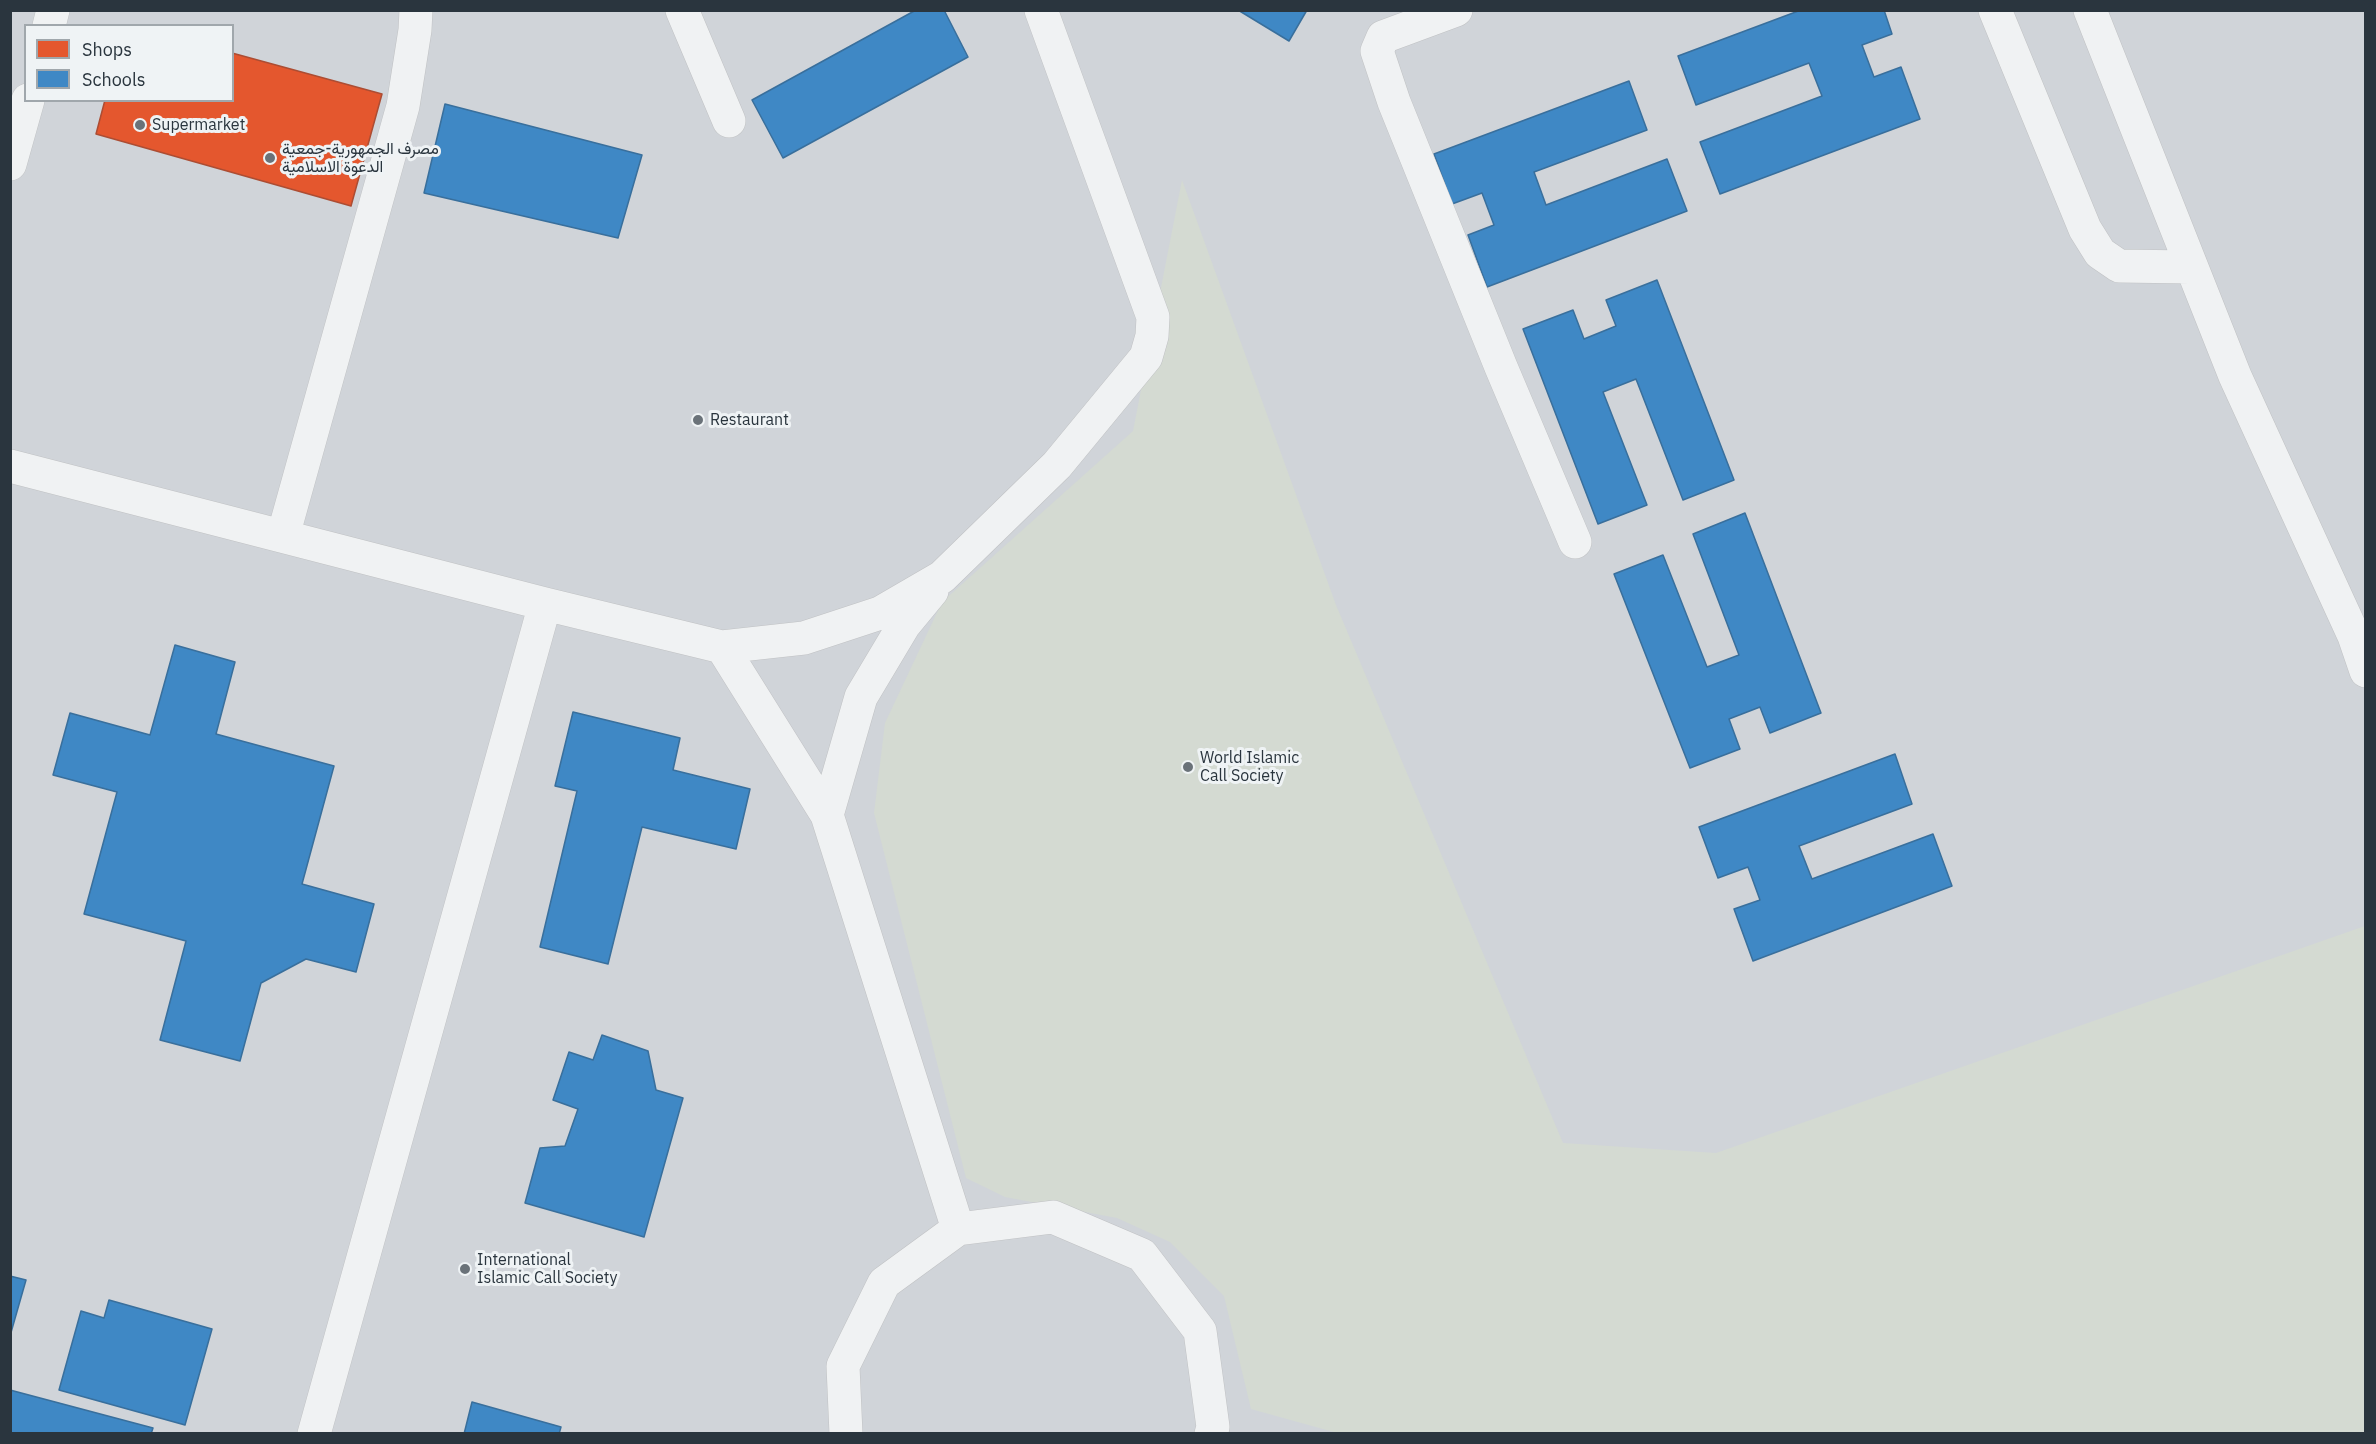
<!DOCTYPE html>
<meta charset="utf-8">
<style>
body{margin:0}
#map{position:relative;width:2376px;height:1444px;overflow:hidden;background:#e2e4e6;font-family:"IBM Plex Sans",sans-serif}
canvas{display:block}
.frame{position:absolute;inset:0;border:12px solid #2a353e;pointer-events:none}
.legend{position:absolute;left:24px;top:24px;width:210px;height:78px;box-sizing:border-box;background:#eff3f5;border:2px solid #a0a7ac;margin:0;padding:8px 10px;list-style:none;font-size:18px;color:#2a353e}
.legend li{display:flex;align-items:center;gap:12px;height:30px}
.legend b{width:30px;border:2px solid #a0a7ac}
</style>
<div id="map">
<canvas width="2376" height="1444"></canvas>
<div class="frame"></div>
<ul class="legend">
<li><b style="height:16px;background:#e4572e"></b>Shops</li>
<li><b style="height:16px;background:#3f88c5"></b>Schools</li>
</ul>
</div>
<script>
const ctx = document.querySelector('canvas').getContext('2d');
ctx.lineJoin = 'round';
function fill(path, color) {
  ctx.fillStyle = color;
  ctx.fill(path, 'evenodd');
}
function shape(rows) {
  const path = new Path2D();
  for (const r of rows) {
    path.moveTo(r[0], r[1]);
    for (let i = 2; i < r.length; i += 2) path.lineTo(r[i], r[i + 1]);
  }
  return path;
}
function stroke(path, color, width, dash) {
  ctx.strokeStyle = color;
  ctx.lineWidth = width;
  ctx.lineCap = dash ? 'butt' : 'round';
  ctx.setLineDash(dash || []);
  ctx.stroke(path);
}
function write(font, color, halo, rows, align = 'center') {
  ctx.font = font + ' "IBM Plex Sans",Vazirmatn,sans-serif';
  ctx.lineWidth = 6;
  ctx.setLineDash([]);
  ctx.textBaseline = 'middle';
  ctx.strokeStyle = halo;
  ctx.fillStyle = color;
  for (const [text, x, y, turn = 0] of rows) {
    ctx.save();
    ctx.translate(x, y);
    ctx.rotate((+turn || 0) * Math.PI / 180);
    ctx.textAlign = isNaN(turn) ? turn : align;
    if (halo) ctx.strokeText(text, 0, 0);
    ctx.fillText(text, 0, 0);
    ctx.restore();
  }
}
fill(shape([
 [11,11,2365,11,2365,1433,11,1433],
 [26,26,232,26,232,100,26,100]
]), '#d0d4d9');
fill(shape([
 [1182,180,1336,605,1563,1143,1716,1153,2365,926,2365,1433,1341,1434,1251,1409,1224,1296,1170,1242,1117,1218,1005,1197,966,1178,874,813,885,723,942,602,1133,431]
]), '#d4dad2');
const shops = shape([
 [232,53,382,94,351,206,96,134,105,100,232,100,232,53]
]);
fill(shops, '#e4572e');
stroke(shops, '#ac4d33', 1.5);
const schools = shape([
 [916,10,944,10,968,57,783,158,752,100,916,10],
 [1238,10,1307,10,1289,41,1238,10],
 [1801,10,1884,10,1892,34,1862,45,1874,77,1901,67,1920,119,1720,194,1700,142,1822,96,1809,63,1696,105,1678,56,1801,10],
 [1629,81,1647,130,1534,172,1546,205,1667,159,1687,211,1487,287,1468,235,1494,225,1482,193,1452,204,1434,154,1629,81],
 [445,104,642,155,618,238,424,193,445,104],
 [1657,280,1734,480,1683,500,1636,379,1603,392,1647,505,1598,524,1523,329,1573,310,1584,339,1616,326,1606,300,1657,280],
 [1745,513,1821,713,1770,733,1760,707,1729,719,1740,749,1690,768,1614,574,1663,555,1707,667,1739,655,1693,534,1745,513],
 [175,645,235,662,216,734,334,766,302,884,374,904,356,972,306,959,261,983,240,1061,160,1040,186,941,84,914,117,792,53,775,70,713,150,735,175,645],
 [573,712,680,738,673,770,750,789,736,849,642,827,608,964,540,947,577,791,555,786,573,712],
 [1895,754,1912,804,1799,846,1812,879,1933,834,1952,886,1753,961,1734,909,1760,900,1748,867,1718,878,1699,827,1895,754],
 [602,1035,648,1051,656,1090,683,1098,644,1237,525,1203,540,1148,565,1146,578,1109,553,1100,569,1052,593,1060,602,1035],
 [10,1276,26,1280,10,1336,10,1276],
 [109,1300,212,1329,185,1425,59,1390,81,1311,104,1318,109,1300],
 [10,1390,153,1428,151,1434,10,1434,10,1390],
 [472,1402,561,1427,559,1434,464,1434,472,1402]
]);
fill(schools, '#3f88c5');
stroke(schools, '#396f9c', 1.5);
const minor = shape([
 [682,10,729,121],
 [1456,10,1383,37,1377,51,1394,102,1501,367,1575,542],
 [1995,10,2085,229,2100,253,2119,266,2190,267],
 [2090,10,2235,376,2354,636,2366,671],
 [49,26,53,10],
 [10,164,28,100],
 [10,466,545,604,722,647,804,638,880,613,942,577,1057,465,1146,357,1152,336,1153,317,1041,10],
 [283,536,403,106,415,30,416,10],
 [722,647,827,815,958,1229],
 [827,815,861,697,904,625,932,591],
 [314,1434,545,604],
 [846,1434,843,1366,884,1283,958,1229,1053,1217,1142,1255,1200,1331,1213,1427,1211,1434]
]);
stroke(minor, '#c0c2c4', 34);
stroke(minor, '#f0f2f3', 33);
for (const [x, y, r, color] of [
 [140,125,6,"#6a7279"],
 [270,158,6,"#6a7279"],
 [698,420,6,"#6a7279"],
 [1188,767,6,"#6a7279"],
 [465,1269,6,"#6a7279"]
]) {
  const dot = new Path2D();
  dot.arc(x, y, r, 0, 2 * Math.PI);
  ctx.fillStyle = color;
  ctx.fill(dot);
  stroke(dot, '#eff3f5', 2);
}
write('16px', '#2a353e', '#eff3f5', [
 ["Supermarket",152,125],
 ["مصرف الجمهورية-جمعية",282,149],
 ["الدعوة الاسلامية",282,167],
 ["Restaurant",710,420],
 ["World Islamic",1200,758],
 ["Call Society",1200,776],
 ["International",477,1260],
 ["Islamic Call Society",477,1278]
], 'left');
</script>
